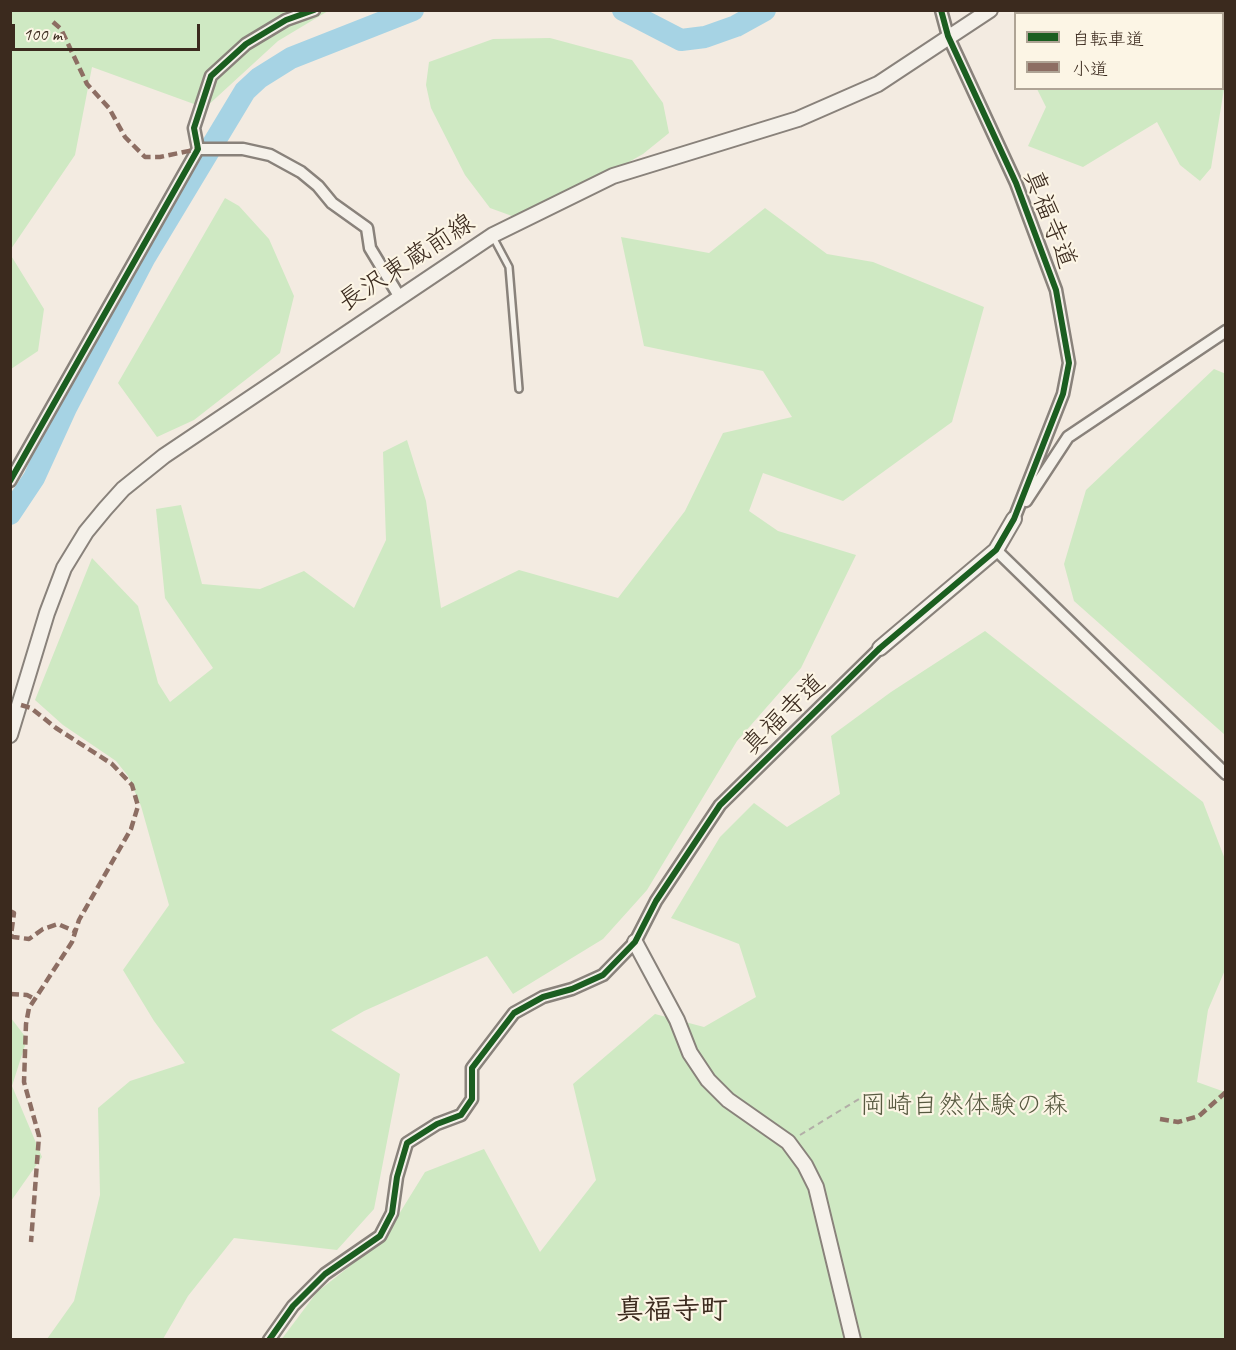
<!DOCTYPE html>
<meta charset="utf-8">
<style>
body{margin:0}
#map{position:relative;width:1236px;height:1350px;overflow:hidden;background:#f3ebe1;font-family:Caveat,"Klee One",sans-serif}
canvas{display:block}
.frame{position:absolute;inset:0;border:12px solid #3b2a1e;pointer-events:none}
.legend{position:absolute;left:1014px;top:12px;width:210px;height:78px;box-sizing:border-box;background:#fcf5e5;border:2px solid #afa495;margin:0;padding:8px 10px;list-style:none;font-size:18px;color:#3b2a1e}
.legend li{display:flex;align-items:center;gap:12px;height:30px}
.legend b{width:30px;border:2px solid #afa495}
.scale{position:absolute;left:12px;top:24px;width:188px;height:27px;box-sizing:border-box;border:3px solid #3b2a1e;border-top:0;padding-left:8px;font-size:18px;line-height:21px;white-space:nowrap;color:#3b2a1e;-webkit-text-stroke:4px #fcf5e5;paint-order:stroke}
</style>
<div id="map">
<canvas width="1236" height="1350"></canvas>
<div class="frame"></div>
<ul class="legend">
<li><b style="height:8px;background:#1b5e20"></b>自転車道</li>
<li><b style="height:8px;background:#8d6e63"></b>小道</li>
</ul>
<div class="scale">100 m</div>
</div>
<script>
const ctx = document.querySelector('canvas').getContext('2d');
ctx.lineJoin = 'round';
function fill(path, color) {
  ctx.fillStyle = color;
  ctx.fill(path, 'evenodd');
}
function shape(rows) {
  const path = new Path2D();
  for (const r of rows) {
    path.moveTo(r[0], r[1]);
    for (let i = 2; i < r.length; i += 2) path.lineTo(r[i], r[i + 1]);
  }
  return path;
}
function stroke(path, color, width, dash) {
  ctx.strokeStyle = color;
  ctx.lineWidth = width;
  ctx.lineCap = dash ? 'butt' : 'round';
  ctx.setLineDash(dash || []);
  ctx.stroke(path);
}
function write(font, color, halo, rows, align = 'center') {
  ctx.font = font + ' Caveat,"Klee One",sans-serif';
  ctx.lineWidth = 4.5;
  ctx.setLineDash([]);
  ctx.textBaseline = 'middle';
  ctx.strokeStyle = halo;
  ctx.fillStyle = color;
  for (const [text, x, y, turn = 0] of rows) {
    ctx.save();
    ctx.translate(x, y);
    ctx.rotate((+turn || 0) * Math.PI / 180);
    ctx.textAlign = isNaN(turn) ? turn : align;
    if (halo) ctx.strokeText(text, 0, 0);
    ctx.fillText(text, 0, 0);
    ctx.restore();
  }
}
fill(shape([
 [11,11,328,11,278,41,205,108,92,67,75,155,11,249],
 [1129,11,1225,11,1225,83,1211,168,1200,181,1180,165,1157,122,1083,167,1028,146,1046,107,1037,89,1222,88,1222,14,1129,14],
 [550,38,632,60,663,103,669,133,643,154,565,198,512,216,490,208,465,175,431,108,426,85,429,62,493,39],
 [225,198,239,206,269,239,294,296,280,353,194,420,157,437,118,383],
 [765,208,827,254,873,262,984,307,952,422,843,501,763,473,749,511,778,531,856,555,801,668,737,741,647,890,603,939,513,994,487,956,364,1011,331,1030,400,1074,374,1209,337,1250,234,1238,188,1296,163,1339,47,1339,74,1301,100,1195,98,1108,130,1081,185,1063,154,1021,123,970,169,905,141,806,128,776,116,761,63,725,35,700,92,558,138,606,158,683,170,702,213,668,165,598,156,509,181,505,202,584,260,589,304,571,354,608,386,540,383,452,407,440,426,501,441,608,519,570,618,598,685,511,723,433,792,417,763,371,644,346,621,237,709,253],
 [10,254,44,309,38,351,11,369],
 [1214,369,1226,374,1225,735,1074,601,1064,564,1086,490],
 [985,631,1203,802,1226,862,1225,970,1208,1010,1197,1082,1225,1092,1225,1339,281,1340,317,1292,383,1240,425,1172,484,1149,540,1252,596,1180,573,1084,655,1014,704,1027,756,997,739,944,671,918,720,837,754,803,787,827,840,794,831,736,891,692],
 [11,1018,27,1039,12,1086,42,1157,11,1201]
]), '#cfe9c3');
stroke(shape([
 [623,10,681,40,705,37,736,26,765,10],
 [10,514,34,478,66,408,145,257,245,91,259,78,291,58,413,10]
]), '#a6d3e4', 22);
const lane = shape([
 [493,237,509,267,519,389]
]);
const street = shape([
 [941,10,948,36,1016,183,1056,290,1069,363,1063,394,1014,519],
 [198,149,243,149,270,155,301,172,318,186,332,203,367,228,370,248,399,296],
 [10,481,198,149,194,128,211,76,246,44,286,20,314,10],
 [1026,501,1068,437,1226,331],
 [996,550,1226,774],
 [269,1340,293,1306,325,1274,380,1236,392,1213,397,1177,407,1143,437,1124,461,1115,472,1099,472,1068,514,1013,543,997,572,989,603,975,635,942,656,901,720,805,880,648]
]);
const secondary = shape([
 [880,648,996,550,1014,519],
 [10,735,47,613,64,568,86,532,105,509,123,489,164,456,493,235,613,176,798,119,878,84,990,10],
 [635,942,677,1020,690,1053,708,1080,728,1100,788,1142,805,1165,816,1187,853,1340]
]);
stroke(lane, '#89827b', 10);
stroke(street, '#89827b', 15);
stroke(secondary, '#89827b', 18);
stroke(shape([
 [800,1135,859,1099]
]), '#b2aea7', 2, [6, 4.5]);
stroke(lane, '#f5f1ea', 5);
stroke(street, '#f5f1ea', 10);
stroke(secondary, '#f5f1ea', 14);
stroke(shape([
 [53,22,61,29,87,84,109,108,125,137,145,157,160,157,198,149],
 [21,705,31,708,56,728,112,764,132,785,138,806,131,829,79,920,72,942,29,1008,26,1024,24,1082,39,1136,31,1242],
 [10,911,14,913,11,935,13,937,29,939,43,929,58,924,74,931],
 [10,994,27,995,35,999],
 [1160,1119,1178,1122,1199,1116,1226,1092]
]), '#8d6e63', 4.5, [9, 4.5]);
stroke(shape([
 [10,481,198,149,194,128,211,76,246,44,286,20,314,10],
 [269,1340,293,1306,325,1274,380,1236,392,1213,397,1177,407,1143,437,1124,461,1115,472,1099,472,1068,514,1013,543,997,572,989,603,975,635,942,656,901,720,805,880,648,996,550,1014,519,1063,394,1069,363,1056,290,1016,183,948,36,941,10]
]), '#1b5e20', 6);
write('26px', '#3b2a1e', '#fcf5e5', [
 ["真福寺道",1049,219,69],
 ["長沢東蔵前線",407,263,-33],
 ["真福寺道",784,715,-44]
]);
write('26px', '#585a41', '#fcf5e5', [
 ["岡崎自然体験の森",964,1106]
]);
write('bold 28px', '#3b2a1e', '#fcf5e5', [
 ["真福寺町",672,1311]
]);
</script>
